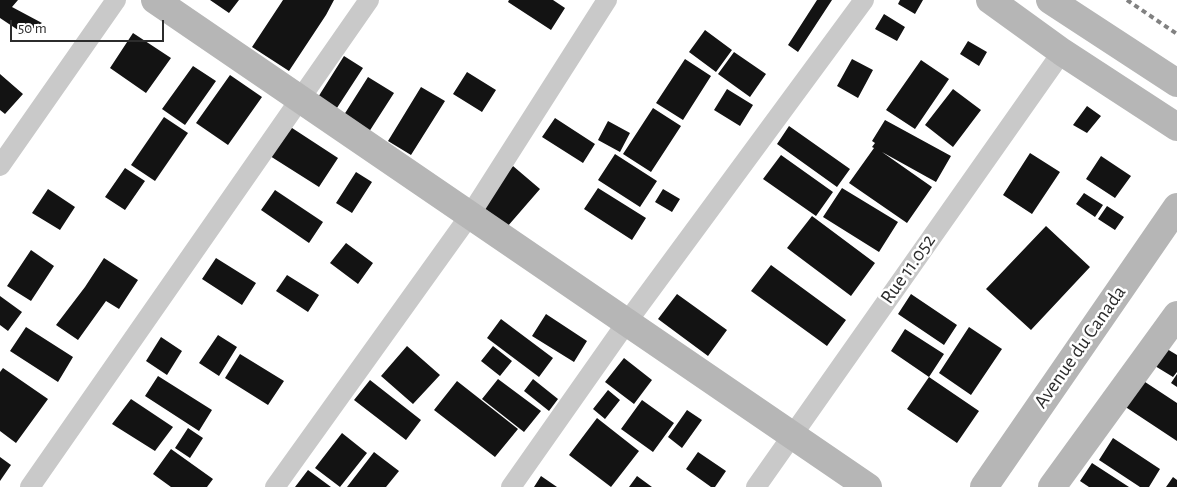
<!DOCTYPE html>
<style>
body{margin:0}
#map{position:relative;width:1177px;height:487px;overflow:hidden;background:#fff;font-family:"Alegreya Sans",sans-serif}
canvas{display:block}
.scale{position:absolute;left:10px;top:20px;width:154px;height:22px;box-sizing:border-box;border:2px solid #2c2c2c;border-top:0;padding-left:6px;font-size:15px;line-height:18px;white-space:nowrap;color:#2c2c2c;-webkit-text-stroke:4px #fff;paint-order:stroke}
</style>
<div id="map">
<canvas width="1177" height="487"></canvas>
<div class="scale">50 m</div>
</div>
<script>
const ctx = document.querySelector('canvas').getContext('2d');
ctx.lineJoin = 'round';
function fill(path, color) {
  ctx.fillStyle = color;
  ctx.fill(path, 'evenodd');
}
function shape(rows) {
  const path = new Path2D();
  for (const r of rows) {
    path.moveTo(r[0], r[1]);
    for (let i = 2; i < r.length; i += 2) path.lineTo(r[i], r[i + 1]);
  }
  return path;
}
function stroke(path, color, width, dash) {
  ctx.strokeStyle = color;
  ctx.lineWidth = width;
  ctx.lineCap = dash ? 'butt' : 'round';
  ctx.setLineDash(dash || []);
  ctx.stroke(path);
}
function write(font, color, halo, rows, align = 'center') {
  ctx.font = font + ' "Alegreya Sans",sans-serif';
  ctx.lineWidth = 5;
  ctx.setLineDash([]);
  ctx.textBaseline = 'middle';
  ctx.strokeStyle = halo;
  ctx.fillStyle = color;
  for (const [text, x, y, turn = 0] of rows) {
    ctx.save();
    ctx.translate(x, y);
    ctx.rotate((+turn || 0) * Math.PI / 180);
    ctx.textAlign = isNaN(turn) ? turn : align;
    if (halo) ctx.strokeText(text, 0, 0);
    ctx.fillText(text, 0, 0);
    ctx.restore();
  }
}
fill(shape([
 [0,0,18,0,12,7,42,23,24,34,0,18],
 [210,0,239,0,229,13],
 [283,0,334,0,326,15,289,71,252,47],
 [509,0,553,0,565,8,551,30,508,2],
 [817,0,832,0,798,52,788,45],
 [900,0,923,0,915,14,898,4],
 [884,14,905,27,897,41,875,29],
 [705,30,732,50,716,72,689,52],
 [133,33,171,58,146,93,110,68],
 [968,41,987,52,979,66,960,54],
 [734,52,766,74,750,97,718,74],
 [344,56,363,68,333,114,315,102],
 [685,59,711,76,683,120,656,103],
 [852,59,873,70,858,98,837,86],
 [921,60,949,79,915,129,886,110],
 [193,66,216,81,185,125,162,109],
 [467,72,496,90,482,112,453,94],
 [0,74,23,94,5,114,0,110],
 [230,75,262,97,228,145,196,123],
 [368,77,394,93,367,135,342,118],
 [421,87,445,101,411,155,388,141],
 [727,89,753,105,740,126,714,110],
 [953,89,981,110,953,147,925,125],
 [1087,106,1101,116,1087,133,1073,125],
 [653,108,681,126,651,172,623,154],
 [164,117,188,133,155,181,131,165],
 [555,118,595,144,583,163,542,137],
 [885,120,951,156,936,182,882,152,932,187,907,223,849,183,874,148,872,147,875,143,872,141],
 [608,121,630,133,620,152,598,140],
 [289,126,338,158,319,187,270,156],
 [789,126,850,169,837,187,777,144],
 [1030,153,1060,172,1032,214,1003,195],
 [615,154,657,181,640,207,598,180],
 [781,155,833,192,816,216,763,179],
 [1101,156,1131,176,1115,198,1086,179],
 [513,166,540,189,507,227,480,205],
 [125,168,145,181,125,210,105,197],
 [356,172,372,182,352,213,336,203],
 [598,188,646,218,632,240,584,209],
 [842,188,898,222,879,252,823,217],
 [48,189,75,207,60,230,32,213],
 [663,189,680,199,672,212,655,202],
 [275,190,323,222,309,243,261,210],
 [1084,193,1103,205,1095,217,1076,204],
 [1107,206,1124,217,1115,230,1098,219],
 [812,216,875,263,851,296,787,248],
 [1046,226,1090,267,1031,330,986,289],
 [346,243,373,263,358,284,330,263],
 [31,250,54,266,31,301,7,286],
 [104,258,138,280,119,309,106,301,78,340,56,325,85,287],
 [216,258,256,283,242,305,202,279],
 [771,265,846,320,827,346,751,291],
 [287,275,319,295,308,312,276,291],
 [677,294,727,330,708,356,658,319],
 [911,294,957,325,944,345,898,314],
 [0,296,22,312,8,331,0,325],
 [546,314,587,341,574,362,532,336],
 [501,319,553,358,539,377,487,338],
 [26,327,73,357,58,382,10,351],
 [969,327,1002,349,971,395,939,373],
 [905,329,944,354,929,377,891,351],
 [218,335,237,347,219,376,199,363],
 [161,337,182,351,167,375,146,361],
 [407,346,440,375,413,404,381,376],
 [493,346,512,361,500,376,481,361],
 [1167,349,1177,355,1177,372,1173,377,1155,366],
 [240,354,284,381,268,405,225,378],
 [624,358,652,380,634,404,605,382],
 [3,368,48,399,16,443,0,431,0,372],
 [1177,374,1177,387,1171,383],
 [158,376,212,410,199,431,145,396],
 [929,377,979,411,957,443,907,409],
 [1139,378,1177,403,1177,441,1121,404],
 [498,379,541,411,524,432,482,399],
 [533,379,558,399,549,411,524,391],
 [370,380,421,420,406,440,354,400],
 [457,381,518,429,495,457,434,410],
 [608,390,620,400,605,419,593,409],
 [131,399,173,427,155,451,112,424],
 [642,400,674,423,653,452,621,429],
 [687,410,702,420,682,448,668,437],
 [597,418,639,451,611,487,569,455],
 [188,428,203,438,190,458,175,448],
 [342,433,367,453,340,487,315,468],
 [1113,438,1160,469,1149,487,1140,487,1099,460],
 [171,449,213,479,207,487,171,487,153,474],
 [374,452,399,471,386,487,347,487],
 [698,452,726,471,715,487,711,487,686,469],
 [0,457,11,465,0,481],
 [1092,463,1129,487,1089,487,1080,481],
 [308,470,331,487,295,487],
 [541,476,557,487,534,487],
 [637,476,652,487,629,487],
 [1173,477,1177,480,1177,487,1166,487]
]), '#131313');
stroke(shape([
 [0,166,116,0],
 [30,487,369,0],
 [275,487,470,215,607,0],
 [511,487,627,322,864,0],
 [756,487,1062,52]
]), '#c9c9c9', 20);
stroke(shape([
 [155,0,868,487],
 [990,0,1062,52,1177,127],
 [1050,0,1177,83],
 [984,487,1177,207],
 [1052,487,1177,315]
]), '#b6b6b6', 28);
stroke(shape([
 [1127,0,1177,34]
]), '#818181', 4, [5, 4]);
write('20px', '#2c2c2c', '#fff', [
 ["Rue 11.052",908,269,-55],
 ["Avenue du Canada",1080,347,-55]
]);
</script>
